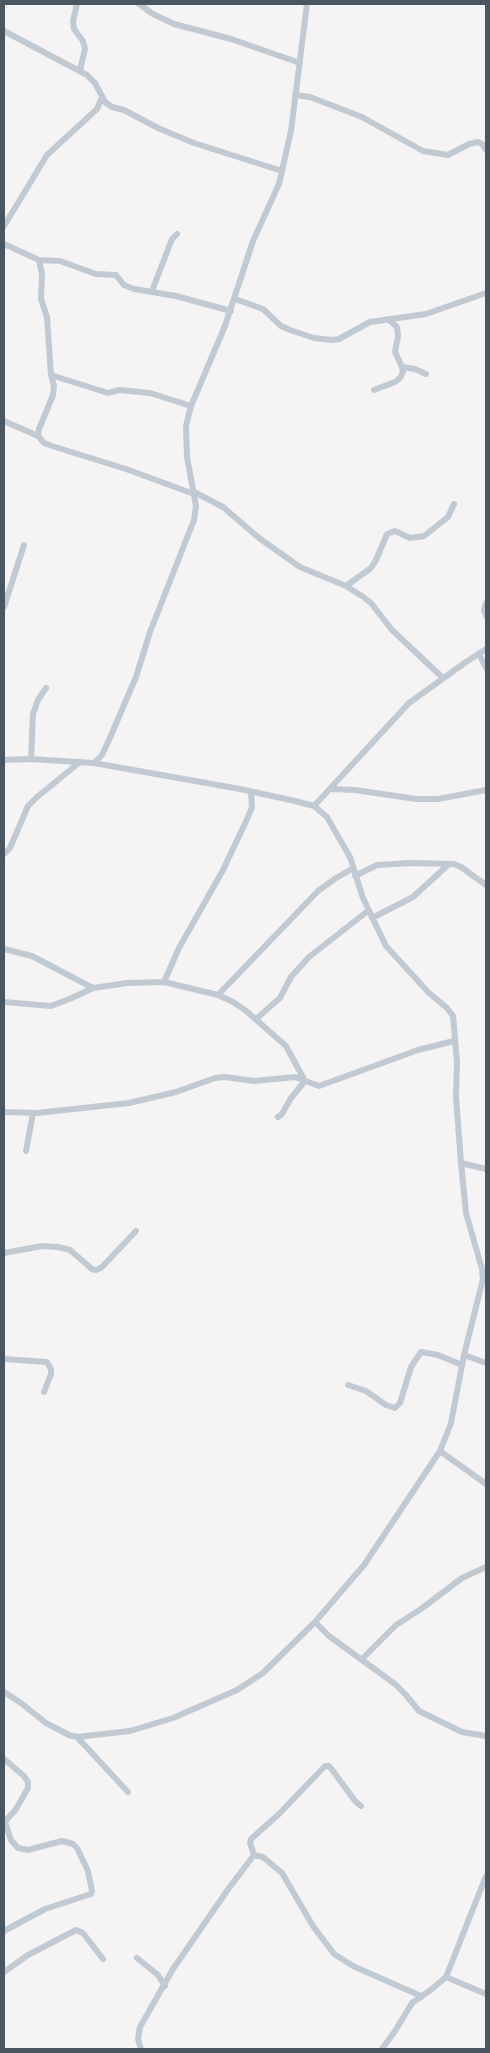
<!DOCTYPE html>
<style>
body{margin:0}
#map{position:relative;width:490px;height:2053px;overflow:hidden;background:#f5f3f3;font-family:Barlow,sans-serif}
canvas{display:block}
.frame{position:absolute;inset:0;border:5px solid #4a5661;pointer-events:none}
</style>
<div id="map">
<canvas width="490" height="2053"></canvas>
<div class="frame"></div>
</div>
<script>
const ctx = document.querySelector('canvas').getContext('2d');
ctx.lineJoin = 'round';
function shape(rows) {
  const path = new Path2D();
  for (const r of rows) {
    path.moveTo(r[0], r[1]);
    for (let i = 2; i < r.length; i += 2) path.lineTo(r[i], r[i + 1]);
  }
  return path;
}
function stroke(path, color, width, dash) {
  ctx.strokeStyle = color;
  ctx.lineWidth = width;
  ctx.lineCap = dash ? 'butt' : 'round';
  ctx.setLineDash(dash || []);
  ctx.stroke(path);
}
stroke(shape([
 [77,4,73,21,74,29,83,41,85,49,80,70],
 [139,4,153,14,174,24,231,39,300,63],
 [4,31,87,75,95,83,105,102,112,107,124,110,158,128,194,143,282,171],
 [295,95,310,97,362,117,423,151,448,155,469,144,478,142,482,144,486,150],
 [4,226,47,155,97,109,102,97],
 [4,244,39,260,60,261,96,274,116,275,124,285,134,289,176,296,231,311],
 [39,260,42,274,41,299,47,317,51,375,54,386,53,395,39,429,38,436,44,443,52,446,126,469,194,494],
 [152,291,172,239,177,234],
 [235,299,263,309,281,326,290,330,314,338,332,340,339,339,370,322,426,314,486,293],
 [402,367,415,369,426,374],
 [51,375,108,393,119,390,150,393,191,406],
 [374,390,395,382,400,378,403,372,402,367,395,352,398,336,397,327,389,320],
 [4,421,38,436],
 [194,492,223,507,259,538,300,567,346,586,362,596,371,603,392,630,443,678],
 [346,586,371,568,376,560,387,534,395,531,410,538,424,536,448,517,454,504],
 [486,603,484,610,486,616],
 [4,607,24,545],
 [479,654,486,668],
 [31,759,33,714,38,700,46,688],
 [4,760,31,759,94,763,240,789,295,801,314,806,327,817,350,857,363,898,386,946,429,993,447,1008,453,1016,457,1062,456,1097,461,1163,466,1213,482,1269,483,1279,464,1355,451,1423,440,1451,364,1565,315,1622,263,1673,237,1690,173,1718,130,1731,77,1737,69,1735,46,1723,21,1703,4,1692],
 [94,763,102,755,109,740,136,677,150,632,194,520,196,506,187,457,186,426,191,406,225,326,253,241,279,184,291,131,307,4],
 [331,789,355,790,416,799,438,799,486,790],
 [314,806,409,703,466,662,486,649],
 [4,854,10,848,28,806,37,797,80,762],
 [355,876,377,865,410,863,454,864,461,867,486,885],
 [372,918,413,897,449,864],
 [4,949,32,956,93,988],
 [164,982,179,948,223,870,248,817,252,807,251,792],
 [218,995,318,891,336,878,352,869],
 [4,1002,51,1006,72,998,93,988,127,983,164,982,218,995,233,1002,245,1010,286,1046,305,1081,291,1098,282,1114,278,1117],
 [256,1019,280,998,291,977,309,957,369,910],
 [4,1112,37,1113,129,1103,176,1092,215,1078,225,1077,254,1081,295,1077,319,1086,418,1050,454,1041],
 [26,1151,33,1113],
 [461,1163,486,1169],
 [4,1253,42,1246,58,1247,70,1250,92,1269,96,1270,101,1268,136,1231],
 [464,1355,486,1363],
 [4,1359,47,1362,51,1369,51,1374,44,1392],
 [348,1385,366,1391,386,1405,395,1408,400,1403,411,1367,421,1352,438,1355,462,1365],
 [440,1451,486,1484],
 [315,1622,329,1636,395,1684,406,1695,419,1711,462,1732,486,1736],
 [362,1659,396,1625,421,1609,462,1578,486,1567],
 [77,1737,128,1792],
 [4,1759,24,1776,28,1782,28,1788,16,1809,4,1823],
 [254,1855,250,1843,251,1839,279,1814,325,1766,329,1766,333,1771,355,1801,361,1806],
 [4,1931,45,1909,91,1894,92,1891,88,1871,77,1848,73,1844,62,1841,28,1850,18,1848,11,1840,5,1822],
 [137,1958,158,1975,165,1986],
 [4,1972,28,1955,76,1930,83,1933,103,1959],
 [446,1977,486,1994],
 [141,2049,138,2039,140,2027,173,1969,229,1888,254,1855,263,1857,282,1873,313,1926,334,1954,353,1966,421,1996],
 [382,2049,395,2031,412,2003,432,1989,446,1977,486,1876]
]), '#c1cad2', 6);
</script>
